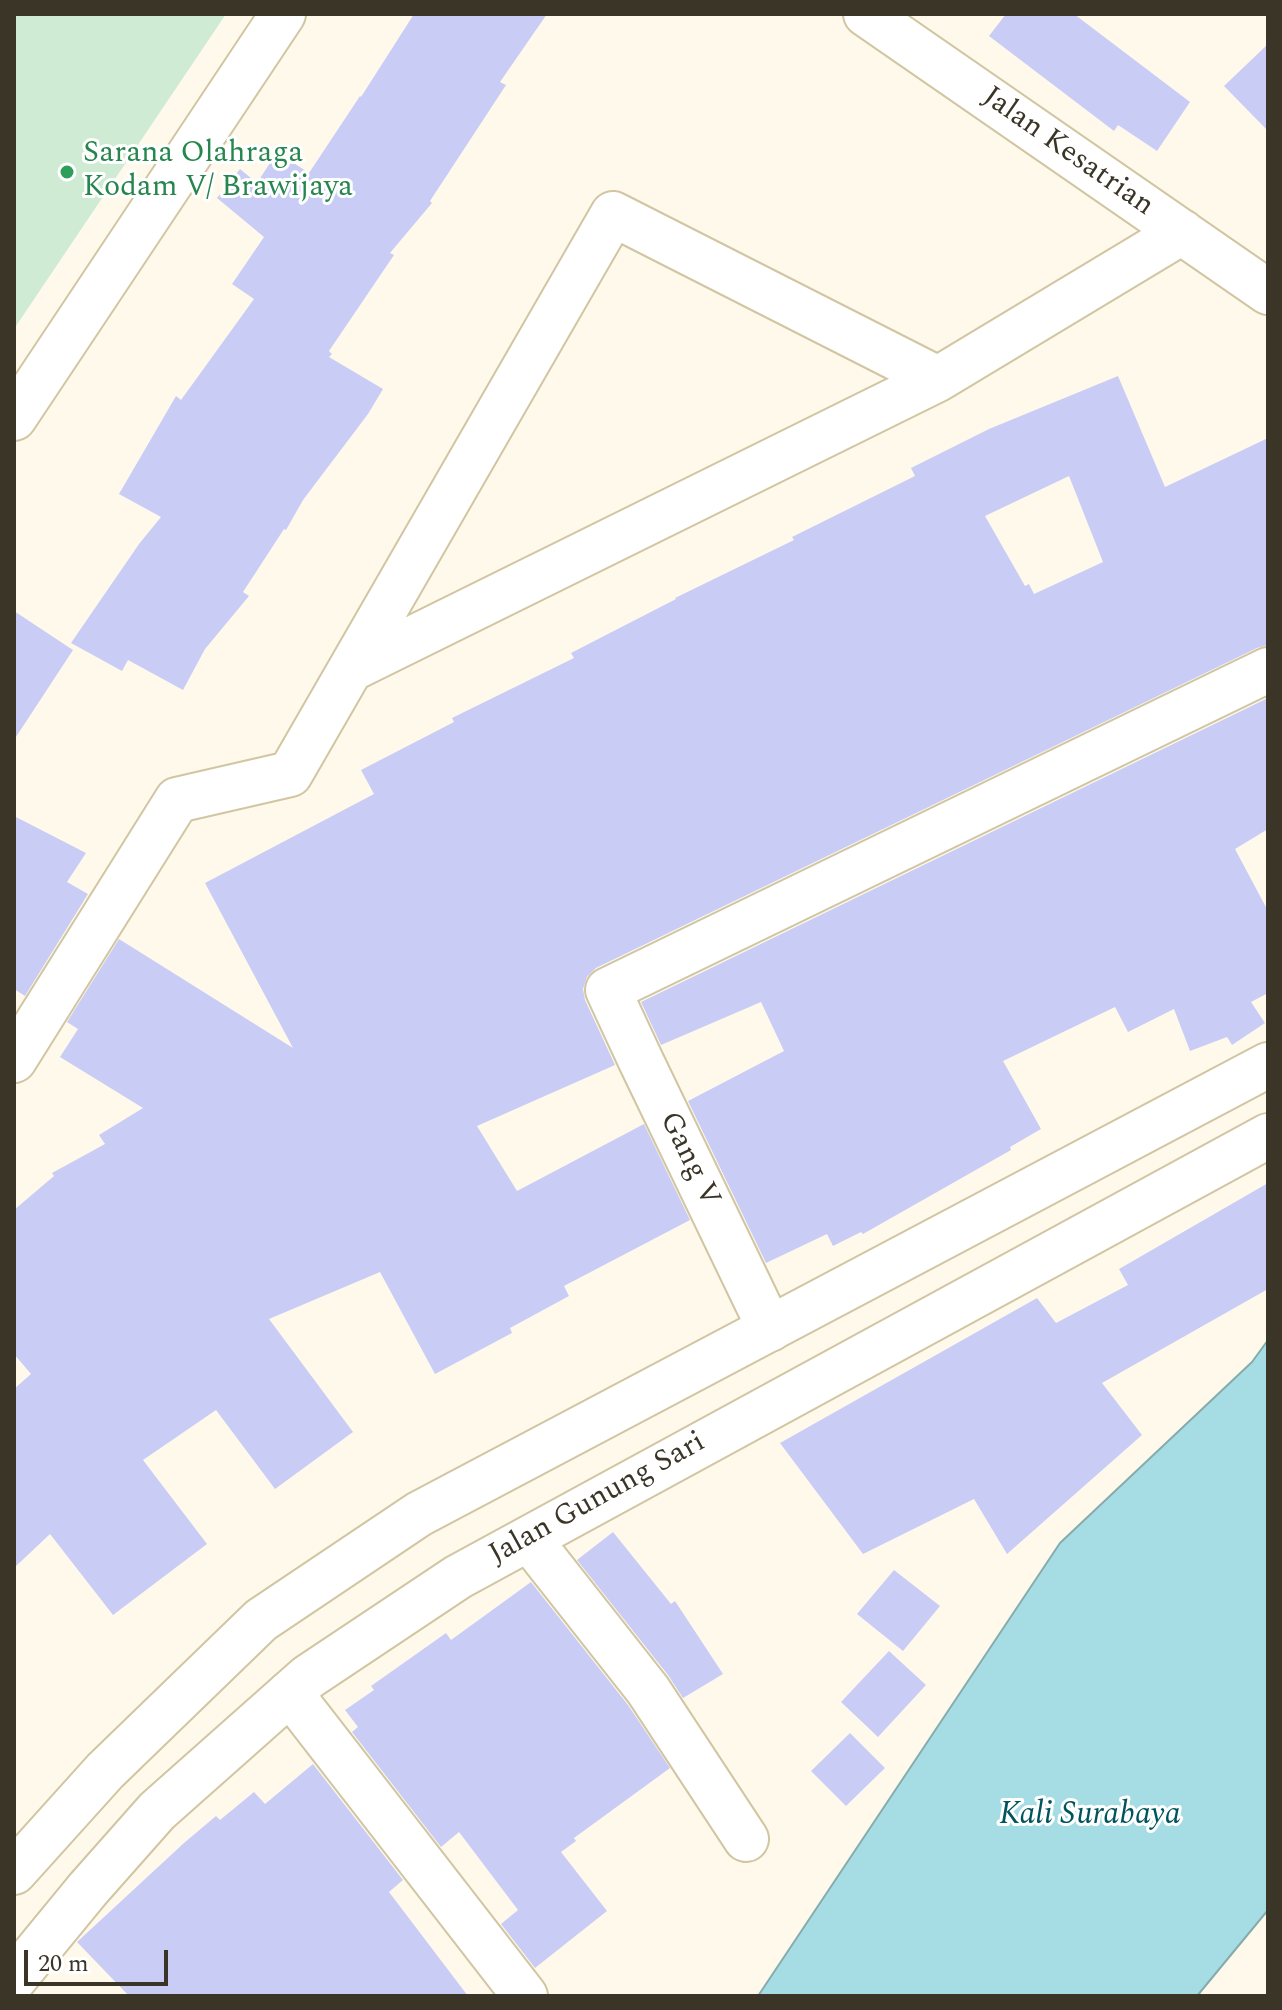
<!DOCTYPE html>
<style>
body{margin:0}
#map{position:relative;width:1282px;height:2010px;overflow:hidden;background:#fef9eb;font-family:Spectral,serif}
canvas{display:block}
.frame{position:absolute;inset:0;border:16px solid #3a3527;pointer-events:none}
.scale{position:absolute;left:24px;top:1950px;width:144px;height:36px;box-sizing:border-box;border:4px solid #3a3527;border-top:0;padding-left:10px;font-size:24px;line-height:28px;white-space:nowrap;color:#3a3527;-webkit-text-stroke:6px #fff;paint-order:stroke}
</style>
<div id="map">
<canvas width="1282" height="2010"></canvas>
<div class="frame"></div>
<div class="scale">20 m</div>
</div>
<script>
const ctx = document.querySelector('canvas').getContext('2d');
ctx.lineJoin = 'round';
function fill(path, color) {
  ctx.fillStyle = color;
  ctx.fill(path, 'evenodd');
}
function shape(rows) {
  const path = new Path2D();
  for (const r of rows) {
    path.moveTo(r[0], r[1]);
    for (let i = 2; i < r.length; i += 2) path.lineTo(r[i], r[i + 1]);
  }
  return path;
}
function stroke(path, color, width, dash) {
  ctx.strokeStyle = color;
  ctx.lineWidth = width;
  ctx.lineCap = dash ? 'butt' : 'round';
  ctx.setLineDash(dash || []);
  ctx.stroke(path);
}
function write(font, color, halo, rows, align = 'center') {
  ctx.font = font + ' Spectral,serif';
  ctx.lineWidth = 6;
  ctx.setLineDash([]);
  ctx.textBaseline = 'middle';
  ctx.strokeStyle = halo;
  ctx.fillStyle = color;
  for (const [text, x, y, turn = 0] of rows) {
    ctx.save();
    ctx.translate(x, y);
    ctx.rotate((+turn || 0) * Math.PI / 180);
    ctx.textAlign = isNaN(turn) ? turn : align;
    if (halo) ctx.strokeText(text, 0, 0);
    ctx.fillText(text, 0, 0);
    ctx.restore();
  }
}
fill(shape([
 [14,14,226,14,14,329]
]), '#d0ebd4');
const water = shape([
 [1268,1340,1268,1910,1197,1996,758,1996,1060,1543,1252,1362,1268,1340]
]);
fill(water, '#a6dde5');
stroke(water, '#86abac', 2);
fill(shape([
 [414,14,547,14,500,82,506,85,430,201,432,203,390,253,394,255,329,351,332,354,329,357,383,389,368,414,303,500,286,530,284,529,243,592,249,596,205,649,183,690,128,660,122,671,71,643,139,544,161,517,119,494,176,396,181,400,254,299,232,284,264,237,217,198,240,169,257,183,277,152,309,173,360,96,361,97],
 [1006,14,1074,14,1190,102,1157,151,1118,125,1114,131,989,36],
 [1268,44,1268,131,1224,86],
 [1118,376,1165,487,1268,438,1268,645,1257,648,596,968,587,977,583,989,585,1000,615,1065,477,1126,517,1191,644,1124,690,1220,564,1286,569,1296,510,1328,512,1333,435,1374,380,1272,269,1319,353,1432,275,1489,216,1410,143,1460,207,1544,113,1615,50,1534,14,1568,14,1389,31,1374,14,1354,14,1210,54,1176,52,1173,105,1144,99,1135,143,1108,60,1057,78,1029,67,1022,119,939,293,1048,205,883,374,794,361,770,454,722,452,718,574,658,571,653,676,599,675,598,794,540,792,537,915,476,911,468,989,429],
 [1069,476,1103,562,1034,594,1029,584,1025,586,985,516],
 [14,611,73,650,14,740],
 [1268,698,1268,829,1235,849,1268,911,1268,993,1251,1002,1265,1023,1232,1045,1227,1037,1190,1051,1174,1009,1128,1032,1115,1007,1003,1061,1041,1129,1010,1147,1011,1150,863,1234,861,1232,833,1246,827,1234,766,1263,688,1101,784,1051,761,1002,661,1045,641,1002],
 [14,816,86,853,67,882,88,894,25,996,14,989],
 [1268,1183,1268,1289,1102,1383,1142,1435,1007,1554,974,1499,863,1554,780,1443,1037,1298,1056,1323,1128,1285,1119,1269],
 [613,1532,671,1604,675,1601,723,1674,683,1698,668,1675,577,1560],
 [894,1570,940,1606,903,1651,857,1614],
 [531,1582,628,1705,670,1768,574,1838,576,1841,561,1852,607,1911,535,1968,501,1924,518,1910,459,1832,441,1847,352,1732,358,1727,345,1710,374,1690,371,1686,446,1633,451,1640],
 [889,1651,926,1685,878,1737,841,1702],
 [850,1733,885,1768,846,1806,811,1771],
 [313,1764,403,1880,389,1892,468,1996,129,1996,77,1942,184,1843,216,1816,220,1820,254,1792,265,1804]
]), '#c9cdf6');
const street = shape([
 [866,14,1268,292],
 [351,669,938,379],
 [14,1060,177,800,290,774,613,214,938,379,1182,232],
 [770,1329,640,1059,608,990,1268,670],
 [529,1539,648,1690,746,1839],
 [290,1693,525,1996]
]);
const secondary = shape([
 [14,418,283,14]
]);
const primary = shape([
 [14,1872,105,1771,261,1620,419,1514,1268,1065],
 [14,1979,88,1889,157,1811,308,1677,458,1577,1268,1136]
]);
stroke(street, '#d1c5a2', 48);
stroke(secondary, '#d1c5a2', 48);
stroke(primary, '#d1c5a2', 48);
stroke(street, '#fff', 44);
stroke(secondary, '#fff', 44);
stroke(primary, '#fff', 44);
for (const [x, y, r, color] of [
 [67,172,8,"#2e9e5b"]
]) {
  const dot = new Path2D();
  dot.arc(x, y, r, 0, 2 * Math.PI);
  ctx.fillStyle = color;
  ctx.fill(dot);
  stroke(dot, '#fff', 3);
}
write('30px', '#3a3527', '#fff', [
 ["Jalan Kesatrian",1067,153,35],
 ["Gang V",688,1160,64],
 ["Jalan Gunung Sari",598,1500,-29]
]);
write('30px', '#27864d', '#fff', [
 ["Sarana Olahraga",83,155],
 ["Kodam V/ Brawijaya",83,189]
], 'left');
write('italic 32px', '#00545c', '#fff', [
 ["Kali Surabaya",1090,1817]
]);
</script>
